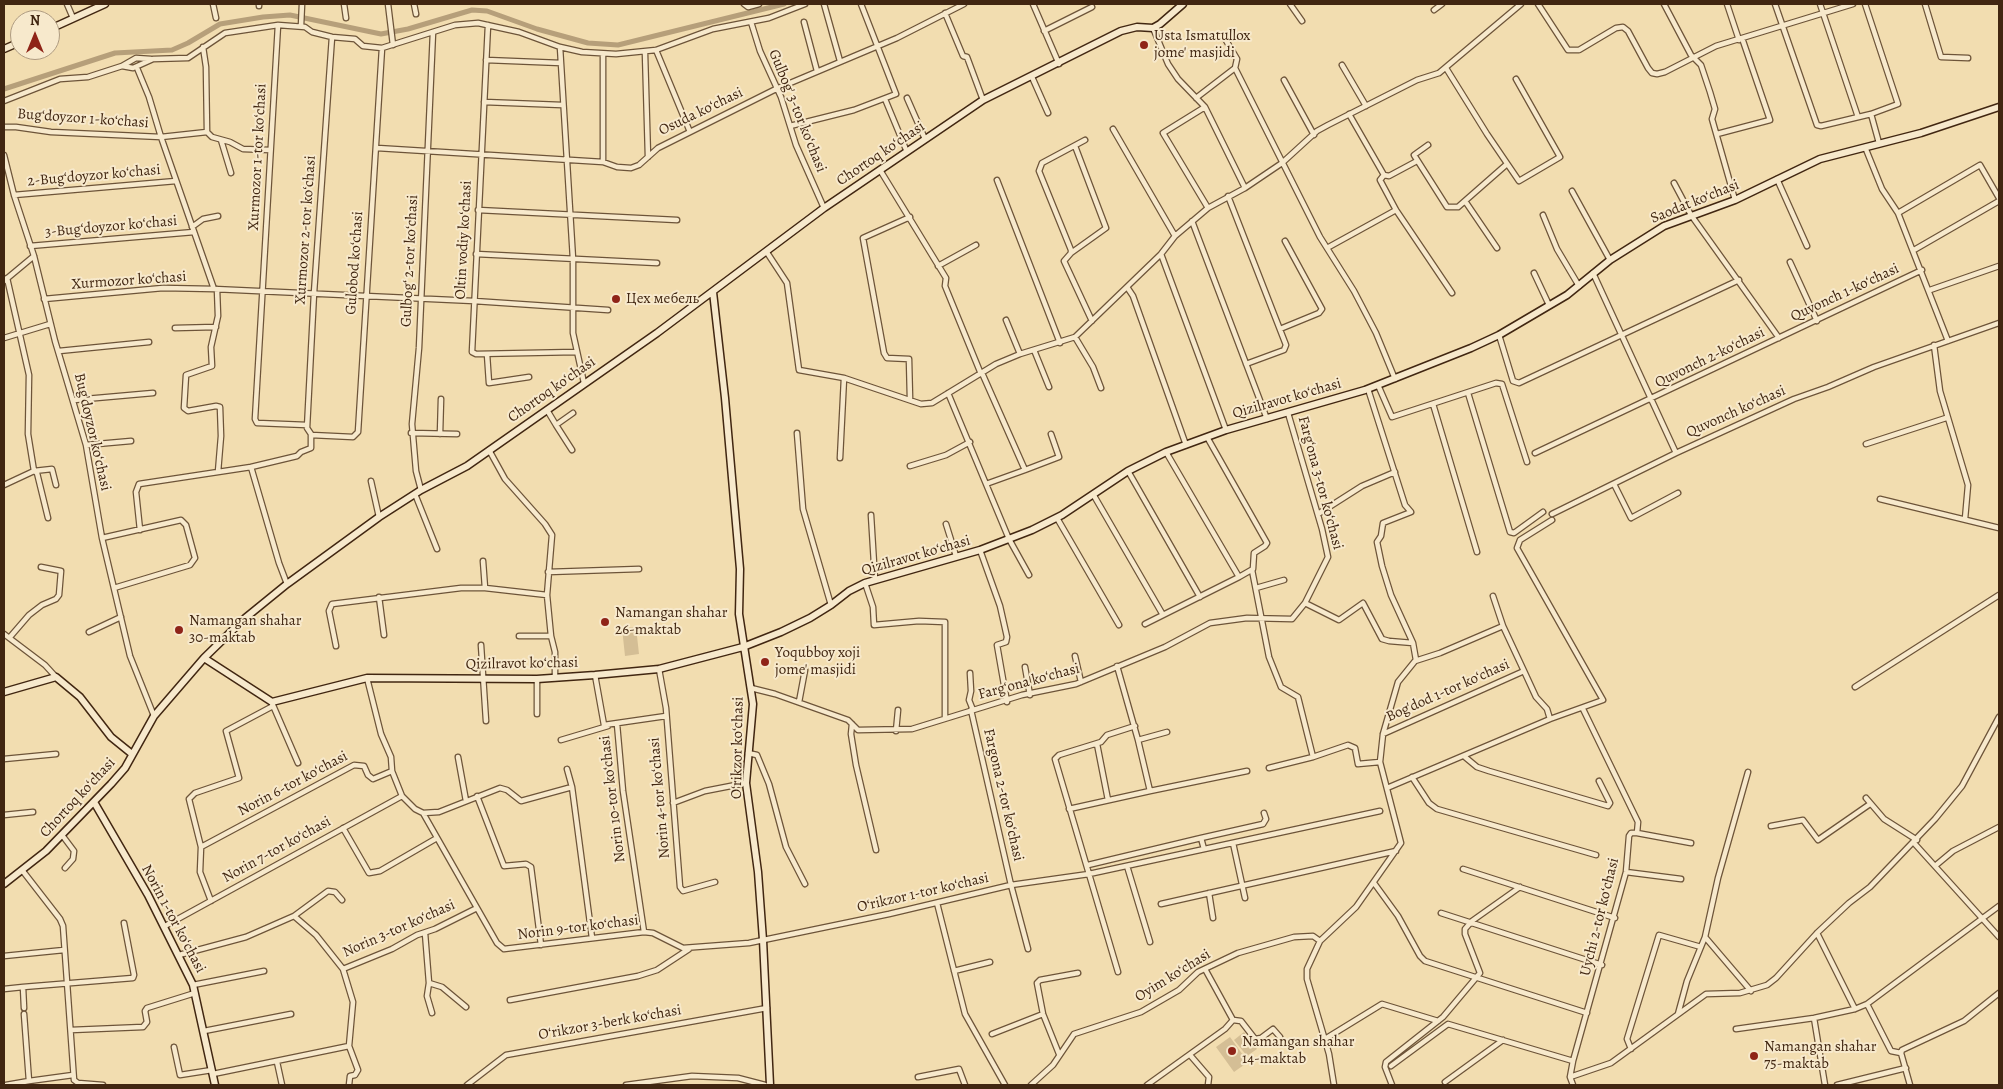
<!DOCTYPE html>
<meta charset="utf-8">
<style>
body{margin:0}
#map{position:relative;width:2003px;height:1089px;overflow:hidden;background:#f2ddb0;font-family:Alegreya,serif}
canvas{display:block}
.frame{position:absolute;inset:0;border:5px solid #412611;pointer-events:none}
.north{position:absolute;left:10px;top:10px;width:50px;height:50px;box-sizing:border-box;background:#f7e9cc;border:1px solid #ae9b81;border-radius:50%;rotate:0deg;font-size:14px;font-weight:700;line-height:20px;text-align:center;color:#412611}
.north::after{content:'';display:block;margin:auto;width:18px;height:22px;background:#8f2418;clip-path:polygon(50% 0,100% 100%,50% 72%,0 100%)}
</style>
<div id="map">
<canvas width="2003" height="1089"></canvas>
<div class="frame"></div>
<div class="north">N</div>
</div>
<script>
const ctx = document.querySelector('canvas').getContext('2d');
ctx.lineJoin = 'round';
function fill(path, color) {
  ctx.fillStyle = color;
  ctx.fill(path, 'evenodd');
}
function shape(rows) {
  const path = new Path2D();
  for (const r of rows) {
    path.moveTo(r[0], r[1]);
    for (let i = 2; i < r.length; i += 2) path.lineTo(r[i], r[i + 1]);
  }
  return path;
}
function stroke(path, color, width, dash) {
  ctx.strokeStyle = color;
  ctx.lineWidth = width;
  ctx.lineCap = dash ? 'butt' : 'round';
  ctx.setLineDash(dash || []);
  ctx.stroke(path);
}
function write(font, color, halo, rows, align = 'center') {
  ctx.font = font + ' Alegreya,serif';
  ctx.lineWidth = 4;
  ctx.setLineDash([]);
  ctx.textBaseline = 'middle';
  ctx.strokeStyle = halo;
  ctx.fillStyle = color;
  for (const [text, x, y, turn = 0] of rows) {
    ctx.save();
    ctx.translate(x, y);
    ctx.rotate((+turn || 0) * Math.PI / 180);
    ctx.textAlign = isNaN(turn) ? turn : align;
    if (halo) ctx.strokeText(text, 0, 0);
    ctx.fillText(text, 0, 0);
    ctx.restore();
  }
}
fill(shape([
 [636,627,639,654,625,656,622,628],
 [1244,1032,1257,1049,1247,1056,1234,1040],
 [1230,1037,1248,1062,1234,1072,1216,1047]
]), '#d4be95');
stroke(shape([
 [4,89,115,53,172,50,188,43,220,24,263,17,290,15,381,34,408,29,472,10,487,11,537,29,588,43,618,45,784,4]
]), '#b69f7a', 5);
const street = shape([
 [67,4,73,18],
 [213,4,216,18],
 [259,4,259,6],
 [344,4,346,18],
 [388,4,393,45],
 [414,4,416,14],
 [744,4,748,7,759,4],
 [824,4,840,61],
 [1033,4,1059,64],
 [1290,4,1302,21],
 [1538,4,1568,50,1579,50,1616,28,1623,27,1628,31,1648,68,1652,73,1657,74,1665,72,1716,46,1853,4],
 [1664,4,1691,55,1701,65,1710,92,1715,109,1712,119,1735,200],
 [1727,4,1739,40],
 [1775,4,1817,125,1821,126,1871,114,1898,104,1865,4],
 [1820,4,1858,117],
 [1925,4,1941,57,1968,58],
 [1434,10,1442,4],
 [945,13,963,56,967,57,983,100],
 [751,22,760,51,781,97,796,145,824,208],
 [804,22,817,71],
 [278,25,255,419,257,423,307,425],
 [488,25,472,352,476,354,576,352],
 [301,26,302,4],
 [1153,28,1168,64,1178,79,1205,107,1245,188],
 [1044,31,1092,7],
 [1224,37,1237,59,1235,68,1320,237,1354,291,1376,333,1395,379],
 [203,47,206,67,207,132],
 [560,47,573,259,573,333,584,383],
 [656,50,690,132],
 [645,53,648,157],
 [486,60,561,63],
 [1342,65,1366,106],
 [122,66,136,58,151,59],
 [137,68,149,97,161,137,207,132,212,137,230,142,243,149,270,150],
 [1446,68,1487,134,1519,181,1560,157,1516,79],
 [1032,77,1048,113],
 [1284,80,1314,135],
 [907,98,925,139],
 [1196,98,1235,68],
 [885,99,907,152],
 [4,101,60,79,88,77,122,66,133,68,153,59,188,58,225,33,278,25,305,27,312,32,332,37,355,39,363,46,382,48,455,25,478,23,519,32,560,47,582,52,616,54,656,50,713,29,769,18,805,4],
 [484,102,562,105],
 [1205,107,1163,133,1208,208],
 [1349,114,1384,175,1389,176,1417,161],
 [1871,114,1879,143],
 [790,126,854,110,896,94,861,4],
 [4,127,16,127,51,132,161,137,214,289],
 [1113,129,1175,236],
 [1717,134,1770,120,1742,38],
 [221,140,231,173],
 [1085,140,1042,163,1039,171,1071,250,1071,253,1064,261,1092,321],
 [1428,145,1414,155,1447,207,1458,207,1507,164],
 [1865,147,1882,189,1898,213,1948,341],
 [377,148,603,162,617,167,631,168,639,165,658,148,776,89,897,38,964,4],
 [4,155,14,195,34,256,55,341,86,445,102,538,130,656,154,716],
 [603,162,603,54],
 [880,170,946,278,945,286,981,374],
 [1384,175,1380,180,1396,210,1452,293],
 [1777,179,1807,246],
 [997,180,1060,343],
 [1674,183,1691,215,1779,338],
 [1572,191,1610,260],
 [14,195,176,181],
 [1228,196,1286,345,1284,350,1246,364],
 [1465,201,1497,248],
 [478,210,677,220],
 [1898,213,1980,165,1999,198],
 [1543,215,1557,249,1579,286],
 [910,217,863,238,884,353,887,358,909,359,910,399],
 [1192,221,1267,419],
 [192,227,203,219,218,216],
 [30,246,194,232],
 [1327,248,1396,210],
 [1914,250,1999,201],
 [766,251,787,283,799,370,844,378,921,404,932,403,996,364,1020,354,1075,337,1161,254,1175,236,1208,208,1245,188,1282,163,1317,131,1328,125,1417,80,1439,73,1521,4],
 [1071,253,1106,228,1075,146],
 [476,254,657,263],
 [1161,254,1226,430],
 [1790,262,1817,321],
 [938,266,976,245],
 [1534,273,1549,305],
 [1593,273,1676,453],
 [4,281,34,256],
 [1127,287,1133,296,1186,445],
 [217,289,218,316,211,347,212,366,186,375,184,408,188,411,216,406,220,407,221,436,218,472],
 [1930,290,1999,266],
 [44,299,163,288,214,289,474,301,608,310],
 [1006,320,1020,354],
 [175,328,216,327],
 [1280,329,1319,313,1322,309,1285,241],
 [1499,335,1513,381,1519,383,1739,280],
 [1075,337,1093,367,1101,388],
 [4,338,50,324],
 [1934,345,1940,391,1968,485,1965,519],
 [1034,350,1049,387],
 [59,351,149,342],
 [487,354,489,383,529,377],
 [982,373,1025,470,1059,457,1051,434],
 [1378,385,1392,417,1496,383,1502,384,1527,462],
 [948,393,1009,539,1029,575],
 [1468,393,1510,532,1514,533,1543,512],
 [74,400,153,393],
 [1433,404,1477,552],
 [547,410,556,425],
 [1288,413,1322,529,1328,557,1305,603,1339,620,1363,603,1382,639,1389,641,1413,643,1391,595,1382,566,1377,542,1381,536,1383,523,1411,512,1405,505,1368,389],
 [411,433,457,434],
 [797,433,803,509,831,605],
 [440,434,441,399],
 [311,435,353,437,358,432,382,48],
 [1207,437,1267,543,1265,546,1254,553,1253,569,1239,577],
 [1866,444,1946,418],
 [86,445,131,441],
 [489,450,505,479,545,524,552,535,547,595,551,636,555,652,555,678],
 [572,450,556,425,573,413],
 [1535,453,1922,270],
 [840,458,844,378],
 [910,466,946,455,970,442],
 [251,467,297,456,301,452,311,448,311,434,307,428,314,293,332,37],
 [1128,471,1200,597],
 [371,481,379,517],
 [986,484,1025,470],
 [1614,484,1631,518,1678,493],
 [4,485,34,471,28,434,29,375,7,278],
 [421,490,416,471,412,424,419,348,433,32],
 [415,494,437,549],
 [1093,494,1163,615],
 [1880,499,1999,528],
 [1318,514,1362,486,1395,472],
 [1552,514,1676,453,1794,399,1828,387,1874,367,1999,323],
 [871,515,875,580],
 [48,518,37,473,34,471,52,469,56,485],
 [1057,518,1119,625],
 [946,524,956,556],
 [140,530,136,492,139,484,251,467,279,563,287,584],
 [102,538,181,520,186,525,195,558,190,565,114,588],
 [980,550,1000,606,1007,637,1006,642,997,645,1007,702],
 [483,561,485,588],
 [1252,570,1269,657,1281,687,1298,697,1313,757],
 [548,572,639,569],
 [865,583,873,607,874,625,919,621,945,622,945,718],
 [1256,588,1284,580],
 [1493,596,1503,626,1524,671,1536,697,1547,709,1550,719],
 [379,597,384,635],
 [1145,624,1239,577,1166,452],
 [89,632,121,617],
 [4,634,45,665,56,677],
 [519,636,551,636],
 [10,637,29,615,42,605,56,599,59,595,61,571,41,567],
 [1413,643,1416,660],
 [481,645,486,721],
 [336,646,329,611,332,604,461,588,485,588,547,595],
 [1075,656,1081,682],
 [1117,666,1138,740,1167,732],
 [1025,667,1030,695],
 [659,669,666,708,680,887,683,891,715,882],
 [970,673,971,691,969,700,973,710],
 [595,675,604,725,666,716],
 [367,678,381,734,391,757,392,771,402,796,415,809,423,813,439,812,500,788,507,790,521,801,572,787],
 [537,679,537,714],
 [1855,687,1999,595],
 [751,688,775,694,848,720,858,730,912,729,1022,695,1076,684,1165,647,1210,623,1247,618,1292,619,1305,603],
 [799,702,805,670],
 [272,703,298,763],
 [971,710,1011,885,1028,949],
 [617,724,623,791,644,932],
 [852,724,851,734,856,765,876,850],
 [896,731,898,710],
 [1383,734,1524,671],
 [561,740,608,726],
 [1097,744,1108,800],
 [748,753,757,755,769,784,786,847,805,884],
 [458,757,466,801],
 [1465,757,1477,767,1489,771,1608,806,1610,803,1599,781],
 [4,759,56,754],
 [1269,768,1313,757,1348,745,1355,748,1358,764,1380,762],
 [567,769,572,787,592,938],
 [1748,772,1718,878,1705,937,1751,991],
 [1412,777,1429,803,1437,809,1596,855],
 [1387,788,1550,719,1603,700,1517,548,1520,540,1552,520],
 [1150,791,1247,771],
 [477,796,504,866,526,864,531,867,541,945],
 [1866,798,1884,819,1917,840],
 [673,803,705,791,746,783],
 [1069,809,1150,791,1138,740],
 [423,813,497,943,504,949,644,932,653,933,683,948,749,943,889,914,1011,885,1089,874,1055,759,1059,755,1101,742,1107,735,1135,726],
 [4,815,33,812],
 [1771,826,1803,820,1818,840,1870,804],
 [343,828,369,873,380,871,437,838],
 [1637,833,1691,843],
 [62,835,74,851,73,859,65,868],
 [1201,838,1263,824,1266,819,1264,813],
 [1233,843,1245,898],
 [1914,843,1999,937],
 [201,847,354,765,364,766,368,775,373,779,392,771],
 [1088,865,1201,838,1204,849],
 [1127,866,1150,942],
 [1935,866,1953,851,1999,827],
 [1463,869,1615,918],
 [22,870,60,919,63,926,74,1080,78,1083,103,1085],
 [1626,872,1681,879],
 [1374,883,1398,916,1420,956,1425,961,1587,1013],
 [1209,893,1213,918],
 [211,901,200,872,201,847,189,799,195,793,239,778,226,731,273,706],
 [937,903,965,1014,1005,1085],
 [1161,904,1396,851],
 [1441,913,1602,965],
 [294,916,328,891,335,892,342,900],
 [165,926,402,796],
 [425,933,429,983,442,987,466,1007],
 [1817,933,1855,1009],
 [179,955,246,937,294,916,316,935,343,969,392,949,417,935,435,929,477,908],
 [4,956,64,950],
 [343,969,353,1002,349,1046,358,1070,355,1075,350,1076,349,1085],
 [954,971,990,962],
 [1118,972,1089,874,1380,811],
 [429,983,427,996,432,1013],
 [193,985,264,971],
 [23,987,133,978,134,975,124,923],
 [4,989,23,987,24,1008],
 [510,1000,638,976,657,970,689,949],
 [1867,1004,1891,1051,1901,1053],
 [24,1014,29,1081,73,1075],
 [1678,1014,1687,981,1705,937],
 [1814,1018,1825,1085],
 [1233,1020,1241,1021,1255,1039,1261,1038,1273,1029,1280,1037],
 [1736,1029,1814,1018,1855,1009,1867,1004,1999,906],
 [71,1030,143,1027,147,1022,145,1011,147,1008,195,993],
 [204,1031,291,1014],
 [992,1034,1043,1014],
 [1325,1039,1382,1004,1438,1021],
 [174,1047,180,1075,212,1070],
 [1631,1049,1627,1039,1659,935,1701,947],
 [1901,1053,1902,1050,1964,1021,1999,993],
 [1901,1053,1910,1085],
 [1059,1054,1043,1014,1037,983,1040,980,1078,973],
 [1190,1055,1209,1077,1208,1085],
 [277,1062,282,1085],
 [1391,1066,1448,1024,1573,1061],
 [213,1074,349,1046],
 [918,1077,959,1069,965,1085],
 [1570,1077,1611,1063,1706,994,1740,993,1767,985,1776,978,1817,933,1849,903,1870,887,1935,819,1962,786,1999,717],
 [1445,1082,1503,1040],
 [6,1085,29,1081],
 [467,1085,506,1055,767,1008],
 [626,1085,692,1076,738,1078,765,1085],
 [1031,1085,1053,1065,1074,1034,1141,1012,1179,990,1198,972,1238,953,1294,937,1313,936,1320,941],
 [1147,1085,1225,1029,1233,1020,1205,969],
 [1334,1085,1329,1054,1307,979,1307,969,1320,941,1356,907,1401,843,1380,762,1383,734,1398,682,1415,661,1440,653,1503,626],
 [1392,1085,1385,1067,1386,1062,1443,1017,1480,973,1465,934,1465,929,1472,921,1520,887],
 [1573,1085,1570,1077,1573,1061,1626,872,1629,836,1631,833,1637,833,1638,822,1583,709],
 [1837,1085,1906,1068]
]);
const secondary = shape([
 [50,29,105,4],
 [4,49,20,42],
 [713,292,725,398,740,569,739,614,753,704,746,783,758,872,763,940,770,1085],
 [204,658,272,702,367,678,537,679,595,675,659,669,743,647,781,632,810,618,831,605,849,591,865,583,980,550,1032,530,1062,515,1128,471,1166,452,1226,430,1365,390,1471,348,1499,335,1567,295,1610,260,1664,226,1735,200,1820,159,1921,133,1999,107],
 [4,692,56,677,80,697,111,737,132,754],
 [94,802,148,895,193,985,215,1085],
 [4,884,46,851,111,784,125,768,154,716,204,658,244,619,287,584,379,517,421,490,467,466,657,333,824,208,983,100,1121,31,1137,27,1153,28,1160,24,1183,4]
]);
stroke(street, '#6d5439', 7);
stroke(secondary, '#412611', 9);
stroke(street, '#f7e9cc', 4.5);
stroke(secondary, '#f7e9cc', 6);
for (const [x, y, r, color] of [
 [1144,45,5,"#8f2418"],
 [616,299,5,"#8f2418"],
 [605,622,5,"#8f2418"],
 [179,630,5,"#8f2418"],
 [765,662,5,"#8f2418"],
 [1232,1051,5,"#8f2418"],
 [1754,1056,5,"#8f2418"]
]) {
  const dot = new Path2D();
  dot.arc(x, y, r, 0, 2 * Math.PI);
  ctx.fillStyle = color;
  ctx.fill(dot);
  stroke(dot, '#f7e9cc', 2);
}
write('15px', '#412611', '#f7e9cc', [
 ["Usta Ismatullox",1154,36],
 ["jome' masjidi",1154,53],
 ["Цех мебель",626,299],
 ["Namangan shahar",615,613],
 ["26-maktab",615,630],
 ["Namangan shahar",189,621],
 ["30-maktab",189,638],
 ["Yoqubboy xoji",775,653],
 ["jome' masjidi",775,670],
 ["Namangan shahar",1242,1042],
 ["14-maktab",1242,1059],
 ["Namangan shahar",1764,1047],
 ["75-maktab",1764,1064]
], 'left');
write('15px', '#412611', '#f7e9cc', [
 ["Gulbog' 3-tor koʻchasi",797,111,68],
 ["Osuda koʻchasi",701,112,-26],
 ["Bugʻdoyzor 1-koʻchasi",83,119,4],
 ["Chortoq koʻchasi",881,154,-34],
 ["Xurmozor 1-tor koʻchasi",258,157,-87],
 ["2-Bugʻdoyzor koʻchasi",94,176,-5],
 ["Saodat koʻchasi",1695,202,-22],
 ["3-Bugʻdoyzor koʻchasi",111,227,-5],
 ["Xurmozor 2-tor koʻchasi",306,230,-86],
 ["Oltin vodiy koʻchasi",464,240,-87],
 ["Gulbogʻ 2-tor koʻchasi",410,261,-87],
 ["Gulobod koʻchasi",355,263,-86],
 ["Xurmozor koʻchasi",129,281,-4],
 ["Quvonch 1-koʻchasi",1845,293,-25],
 ["Quvonch 2-koʻchasi",1710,358,-26],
 ["Chortoq koʻchasi",552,390,-35],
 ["Qizilravot koʻchasi",1287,399,-16],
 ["Quvonch koʻchasi",1736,412,-24],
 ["Bug'doyzor koʻchasi",92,432,77],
 ["Fargʻona 3-tor koʻchasi",1320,483,75],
 ["Qizilravot koʻchasi",916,556,-16],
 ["Qizilravot koʻchasi",522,664,-1],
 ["Fargʻona koʻchasi",1029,682,-15],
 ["Bog'dod 1-tor koʻchasi",1448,691,-24],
 ["Oʻrikzor koʻchasi",738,748,-89],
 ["Norin 6-tor koʻchasi",293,784,-28],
 ["Fargona 2-tor koʻchasi",1003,795,77],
 ["Chortoq koʻchasi",78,798,-47],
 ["Norin 4-tor koʻchasi",660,798,-95],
 ["Norin 10-tor koʻchasi",613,799,-97],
 ["Norin 7-tor koʻchasi",277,850,-29],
 ["Oʻrikzor 1-tor koʻchasi",923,893,-13],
 ["Uychi 2-tor koʻchasi",1600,917,-76],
 ["Norin 1-tor koʻchasi",173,919,62],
 ["Norin 9-tor koʻchasi",578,928,-7],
 ["Norin 3-tor koʻchasi",399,929,-24],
 ["Oyim koʻchasi",1173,976,-32],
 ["Oʻrikzor 3-berk koʻchasi",610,1023,-10]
]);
</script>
